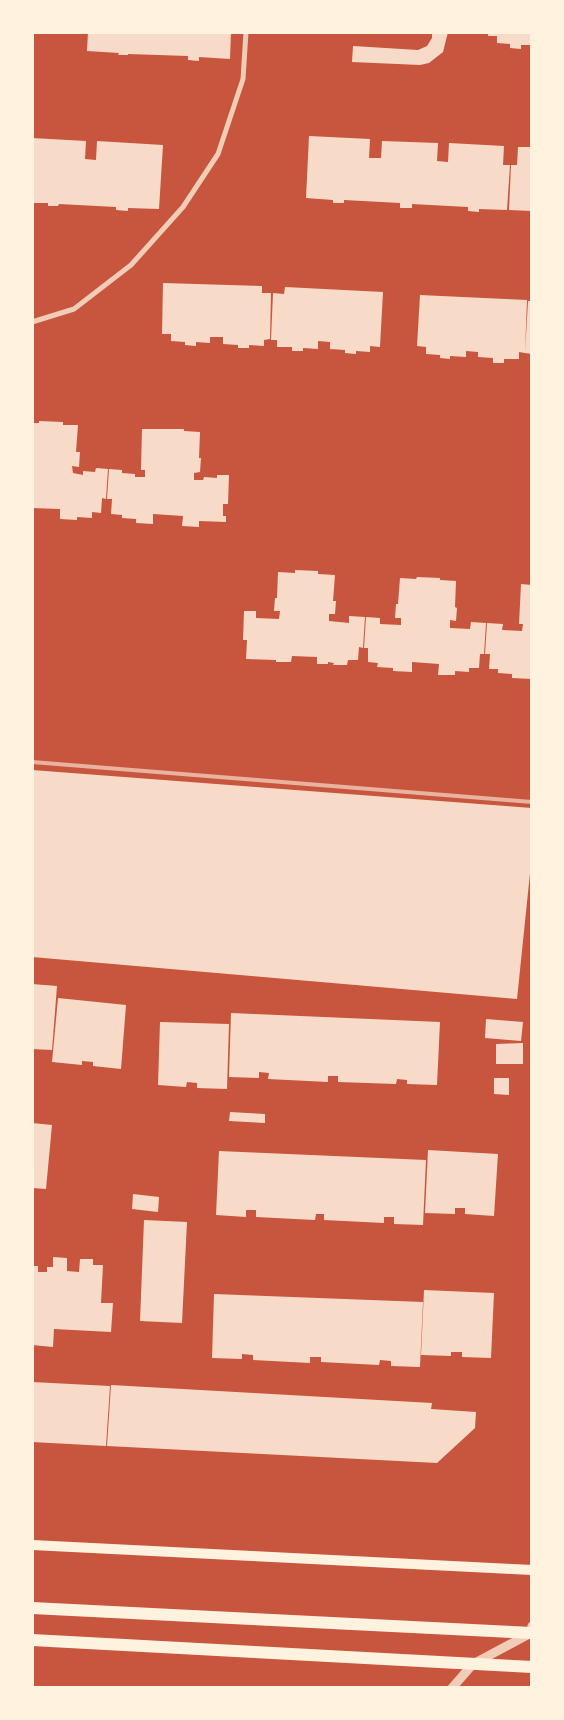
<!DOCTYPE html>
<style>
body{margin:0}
#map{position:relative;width:564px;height:1720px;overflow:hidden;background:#c8553d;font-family:Ubuntu,sans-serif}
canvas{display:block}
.frame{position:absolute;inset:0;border:34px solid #fff3e0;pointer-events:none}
</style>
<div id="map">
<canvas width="564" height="1720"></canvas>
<div class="frame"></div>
</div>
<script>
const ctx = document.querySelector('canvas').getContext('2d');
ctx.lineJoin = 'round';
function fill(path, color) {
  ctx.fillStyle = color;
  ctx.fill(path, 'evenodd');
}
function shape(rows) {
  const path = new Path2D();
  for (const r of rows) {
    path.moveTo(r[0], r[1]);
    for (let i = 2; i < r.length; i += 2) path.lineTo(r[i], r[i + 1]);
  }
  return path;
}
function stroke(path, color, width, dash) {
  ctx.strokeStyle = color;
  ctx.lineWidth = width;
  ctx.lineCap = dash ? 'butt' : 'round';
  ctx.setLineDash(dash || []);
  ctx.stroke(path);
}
fill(shape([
 [88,32,231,32,230,59,199,57,199,61,188,60,188,56,128,54,128,55,118,55,119,53,87,51],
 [432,32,448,32,443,52,429,63,420,65,352,62,353,46,418,50,427,46,432,38],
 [488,32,532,32,532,45,521,45,521,49,510,48,510,44,497,43,497,36,488,36],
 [309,136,370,139,369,158,381,158,382,141,438,143,437,161,448,162,449,143,504,146,503,165,510,165,507,210,479,209,479,212,468,211,468,207,412,204,412,208,400,208,400,203,344,200,344,203,333,203,333,200,306,198],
 [32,138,86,141,85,159,96,160,97,141,163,145,159,209,128,208,128,211,116,210,116,207,59,204,58,206,48,206,48,203,32,203],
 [518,147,532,147,532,211,509,210,511,165,517,165],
 [163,283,262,286,262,293,271,293,270,339,264,340,264,346,249,345,249,348,238,348,238,345,223,344,223,337,210,337,210,343,196,342,196,346,185,345,185,342,171,341,171,334,162,334],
 [285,287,383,292,380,347,370,346,370,352,356,351,356,354,345,353,345,350,330,349,330,342,318,341,318,349,303,348,303,351,292,351,292,347,277,347,277,340,271,340,273,293,284,294],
 [420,295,527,300,525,353,519,352,519,359,504,359,504,363,493,363,493,358,478,357,478,352,466,351,466,357,450,356,450,359,440,358,440,355,426,354,426,347,417,346],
 [528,301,532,301,532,354,525,353],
 [39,421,63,422,63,425,78,425,76,452,80,452,79,467,72,466,73,473,83,475,83,471,95,472,96,468,108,469,106,499,102,498,101,513,92,512,92,518,77,517,77,520,60,519,60,509,32,508,32,423,39,423],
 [142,429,184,429,184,431,200,432,199,458,201,458,200,472,194,473,194,480,203,480,204,477,217,478,217,475,229,475,228,504,223,504,223,516,226,516,226,522,199,521,199,527,182,526,183,516,153,514,153,524,136,523,136,519,122,518,122,515,111,514,112,499,107,499,109,469,122,470,122,473,135,474,135,477,145,477,145,470,141,470],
 [295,570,318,571,318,574,335,575,333,601,336,601,335,614,329,614,329,621,349,623,349,616,365,617,363,648,359,647,358,660,348,660,347,665,333,665,334,663,328,662,328,664,317,664,317,657,292,656,291,662,276,662,276,660,246,659,247,640,243,640,244,611,256,611,256,618,279,619,280,611,274,611,275,598,277,598,278,572,295,573],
 [417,577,440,578,440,580,456,581,455,607,457,608,456,621,450,620,450,628,470,629,471,622,486,623,484,654,480,654,479,668,469,668,469,672,455,671,455,675,438,675,439,664,412,662,412,672,393,671,393,668,377,667,378,663,368,662,368,648,364,648,366,617,380,618,380,624,401,625,401,618,395,618,396,604,398,604,400,578,416,579],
 [521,584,532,585,532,679,512,678,512,674,498,673,498,669,489,669,490,654,485,654,487,623,503,624,502,630,522,631,523,624,519,624],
 [32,770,532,808,532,854,517,999,32,957],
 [32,984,57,986,52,1050,32,1049],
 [58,998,126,1005,121,1069,93,1066,93,1062,82,1061,82,1065,52,1062],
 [231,1013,440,1022,437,1085,407,1084,407,1080,397,1079,396,1084,338,1082,338,1076,328,1076,328,1082,268,1079,269,1073,259,1072,259,1078,229,1077],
 [486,1019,523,1022,521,1041,485,1038],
 [160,1022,229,1024,227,1089,197,1088,197,1083,187,1082,186,1087,158,1085],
 [523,1043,523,1064,496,1064,496,1044],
 [494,1078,509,1078,509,1095,494,1094],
 [230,1112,265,1114,265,1123,229,1121],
 [32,1123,52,1125,46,1189,32,1188],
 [428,1150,498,1154,494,1216,465,1214,465,1208,455,1208,455,1214,425,1213],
 [219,1151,426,1160,423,1225,394,1224,394,1217,384,1217,384,1223,324,1220,324,1214,316,1214,315,1220,256,1217,256,1210,246,1210,246,1217,216,1215],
 [133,1194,159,1197,158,1212,132,1209],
 [144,1220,187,1222,182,1323,140,1321],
 [53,1257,67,1258,67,1271,79,1272,80,1259,93,1259,93,1265,103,1265,101,1303,113,1303,111,1332,54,1329,53,1347,32,1345,32,1266,38,1266,38,1272,47,1272,47,1267,53,1267],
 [424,1290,494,1293,491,1358,462,1357,462,1352,451,1352,451,1356,421,1355],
 [214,1294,423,1302,420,1367,391,1366,391,1361,380,1360,379,1365,321,1362,321,1357,310,1357,310,1363,253,1360,253,1355,242,1354,242,1359,212,1358],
 [32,1382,110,1386,106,1446,32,1442],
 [111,1385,432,1403,431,1409,476,1412,475,1428,437,1463,107,1446]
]), '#f7dbc8');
stroke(shape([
 [32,322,74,309,131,265,183,207,218,154,243,79,246,32]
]), '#f1ccb7', 5);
stroke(shape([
 [452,1688,473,1664,531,1633,532,1626]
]), '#f1ccb7', 9);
stroke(shape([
 [32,1545,532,1570]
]), '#fff3e0', 10);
stroke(shape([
 [32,1608,532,1633],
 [32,1640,532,1667]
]), '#fff3e0', 12);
stroke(shape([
 [32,762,532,802]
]), '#e9b49f', 4);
</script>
